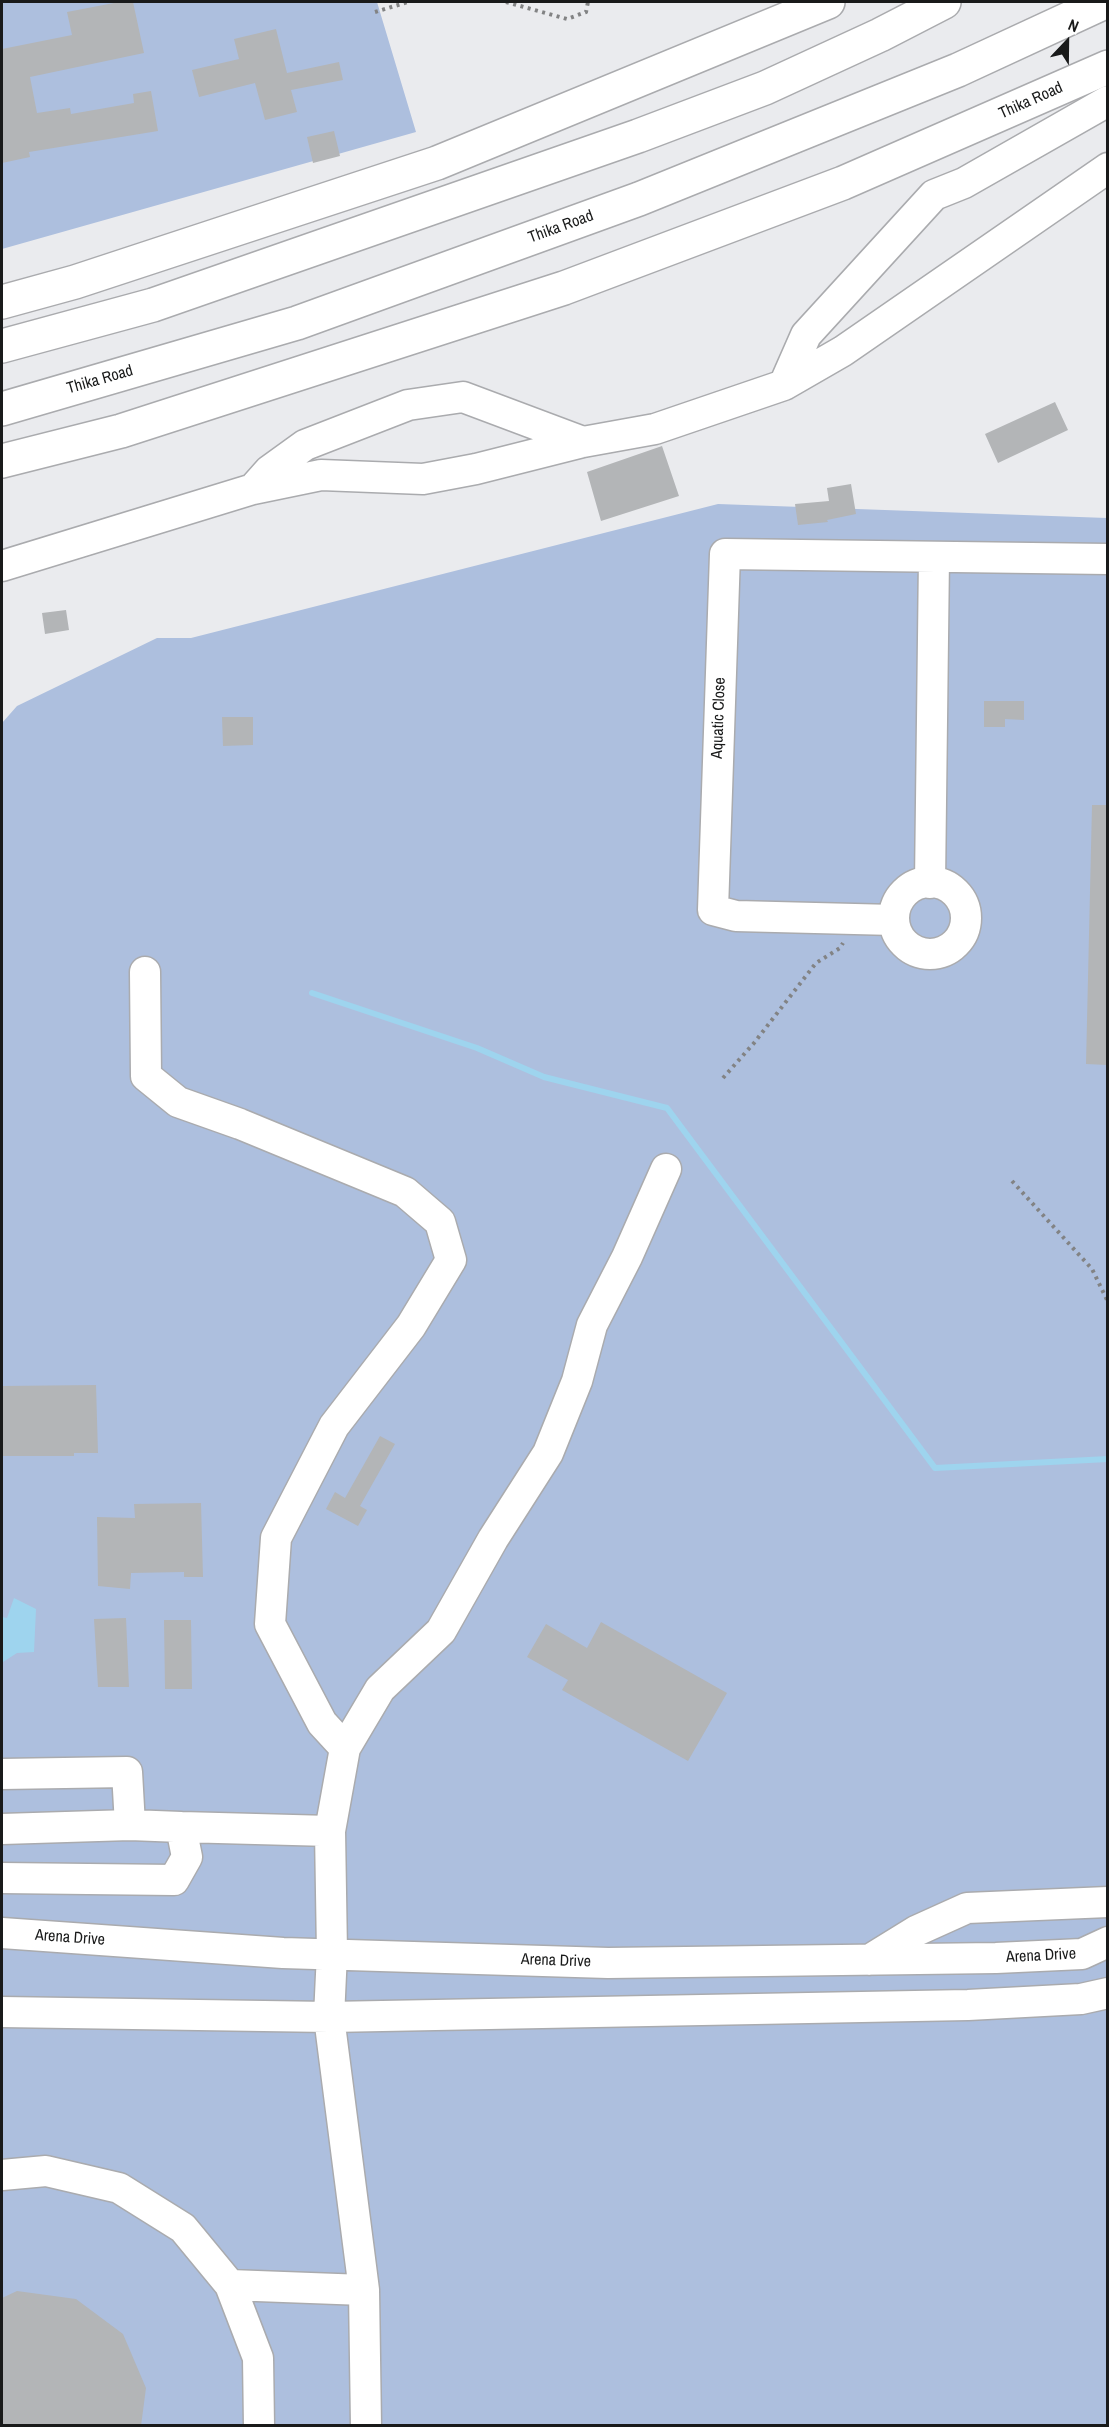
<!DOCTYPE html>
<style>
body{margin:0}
#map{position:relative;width:1109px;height:2427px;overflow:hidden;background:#eaebee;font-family:"Archivo Narrow",sans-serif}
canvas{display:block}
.frame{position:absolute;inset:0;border:3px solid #191a1a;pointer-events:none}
.north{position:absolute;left:1037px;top:12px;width:60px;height:60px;-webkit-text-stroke:4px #fff;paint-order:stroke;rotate:22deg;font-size:16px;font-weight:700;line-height:24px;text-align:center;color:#191a1a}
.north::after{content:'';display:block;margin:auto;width:21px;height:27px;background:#191a1a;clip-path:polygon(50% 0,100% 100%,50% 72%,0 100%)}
</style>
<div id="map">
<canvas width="1109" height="2427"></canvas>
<div class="frame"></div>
<div class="north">N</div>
</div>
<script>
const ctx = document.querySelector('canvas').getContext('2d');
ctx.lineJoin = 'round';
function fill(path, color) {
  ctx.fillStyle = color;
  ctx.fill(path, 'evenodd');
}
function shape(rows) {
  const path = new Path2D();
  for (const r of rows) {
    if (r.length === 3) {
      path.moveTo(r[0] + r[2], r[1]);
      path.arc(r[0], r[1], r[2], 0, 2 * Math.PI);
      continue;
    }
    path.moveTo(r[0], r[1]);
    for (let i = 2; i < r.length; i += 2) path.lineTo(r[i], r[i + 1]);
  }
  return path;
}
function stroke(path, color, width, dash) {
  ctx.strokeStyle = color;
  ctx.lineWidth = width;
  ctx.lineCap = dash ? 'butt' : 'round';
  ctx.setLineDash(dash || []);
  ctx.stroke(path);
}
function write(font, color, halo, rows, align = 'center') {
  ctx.font = font + ' "Archivo Narrow",sans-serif';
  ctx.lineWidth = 5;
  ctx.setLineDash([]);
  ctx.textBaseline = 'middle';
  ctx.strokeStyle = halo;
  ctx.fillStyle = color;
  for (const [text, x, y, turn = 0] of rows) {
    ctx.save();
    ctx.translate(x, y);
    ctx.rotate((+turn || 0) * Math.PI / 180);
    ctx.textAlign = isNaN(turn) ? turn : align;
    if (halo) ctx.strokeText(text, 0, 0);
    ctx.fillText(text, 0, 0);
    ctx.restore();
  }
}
fill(shape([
 [2,2,377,2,416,132,2,249],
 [718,504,1107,518,1107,2425,2,2426,2,723,17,706,157,638,191,638]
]), '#adbfde');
fill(shape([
 [14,1598,36,1609,34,1652,17,1653,3,1662,2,1617,7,1618]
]), '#9ed4ee');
stroke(shape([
 [312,993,477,1048,544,1077,667,1108,935,1468,1108,1459]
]), '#9ed4ee', 6);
fill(shape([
 [119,2,133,2,144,53,30,77,37,113,70,108,71,114,134,103,133,94,151,91,158,131,29,152,30,157,2,163,2,49,72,35,67,12],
 [276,29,287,73,339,62,343,80,291,90,297,112,265,120,255,83,199,97,192,70,239,59,234,39],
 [334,131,340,156,313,163,307,137],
 [1055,402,1068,430,998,463,985,434],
 [662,446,679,496,601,521,587,472],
 [851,484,856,514,827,520,828,522,798,525,795,504,829,501,827,488],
 [66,610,69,630,45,634,42,613],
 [984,701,1024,701,1024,720,1005,719,1005,727,984,727],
 [222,717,253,717,253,745,223,746],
 [1092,805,1107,805,1107,1065,1086,1064],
 [96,1385,98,1453,74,1453,74,1456,2,1456,2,1386],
 [380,1436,395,1444,360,1506,367,1510,358,1526,326,1509,335,1492,345,1498],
 [201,1503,203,1577,184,1577,184,1572,131,1573,130,1589,98,1586,97,1517,135,1518,134,1504],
 [126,1618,129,1687,98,1687,94,1619],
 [164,1620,191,1620,192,1689,165,1689],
 [601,1622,727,1693,688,1761,562,1690,568,1680,527,1657,546,1624,587,1648],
 [17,2291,76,2299,123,2334,146,2388,141,2426,2,2426,2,2298]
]), '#b3b5b7');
const minor = shape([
 [784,385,843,351,1108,168],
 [253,489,269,471,305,445,408,405,463,397,583,442],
 [2,566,253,489,321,475,423,479,476,469,583,442,655,429,784,385,806,335,934,195,964,183,1108,101],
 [930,918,36],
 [930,883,934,557],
 [894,920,736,916,713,910,725,554,1108,559],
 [145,972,146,1076,178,1102,240,1124,405,1192,440,1222,451,1260,411,1326,334,1426,276,1538,270,1624,322,1723,345,1748],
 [2,1774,127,1772,130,1825,2,1829],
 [130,1825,181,1827],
 [2,1878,174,1880,187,1857,181,1827,330,1831],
 [2,1933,283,1953,608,1963,996,1958,1082,1954,1108,1942],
 [869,1960,916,1931,967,1908,1108,1902],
 [2,2012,329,2017,968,2005,1081,1999,1108,1993],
 [2,2175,46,2171,119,2188,183,2228,230,2285,258,2358,259,2426],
 [230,2285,364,2290],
 [366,2426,364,2290,329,2017,332,1953,330,1831,345,1748,380,1689,441,1631,493,1539,548,1453,577,1381,592,1325,627,1257,666,1169]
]);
const major = shape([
 [2,302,75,282,437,163,828,2],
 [2,461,121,431,564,288,843,183,1108,67]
]);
const highway = shape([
 [2,346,153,305,638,136,765,88,880,35,944,2],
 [2,409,297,323,639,199,958,70,1105,2]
]);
stroke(minor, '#aaabae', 33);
stroke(major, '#aaabae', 36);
stroke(highway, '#aaabae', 36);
stroke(shape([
 [506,2,567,19,586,12,588,2],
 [375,12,408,2],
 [723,1078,754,1043,816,963,840,948,843,943],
 [1012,1181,1092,1269,1108,1302]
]), '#828384', 4, [3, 4.5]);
stroke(minor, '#fff', 30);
stroke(major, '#fff', 33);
stroke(highway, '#fff', 33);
write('16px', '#191a1a', '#fff', [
 ["Thika Road",1031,101,-24],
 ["Thika Road",561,227,-20],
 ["Thika Road",100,380,-16],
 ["Aquatic Close",719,718,-88],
 ["Arena Drive",70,1938,4],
 ["Arena Drive",1041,1956,-3],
 ["Arena Drive",556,1961,2]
]);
</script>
